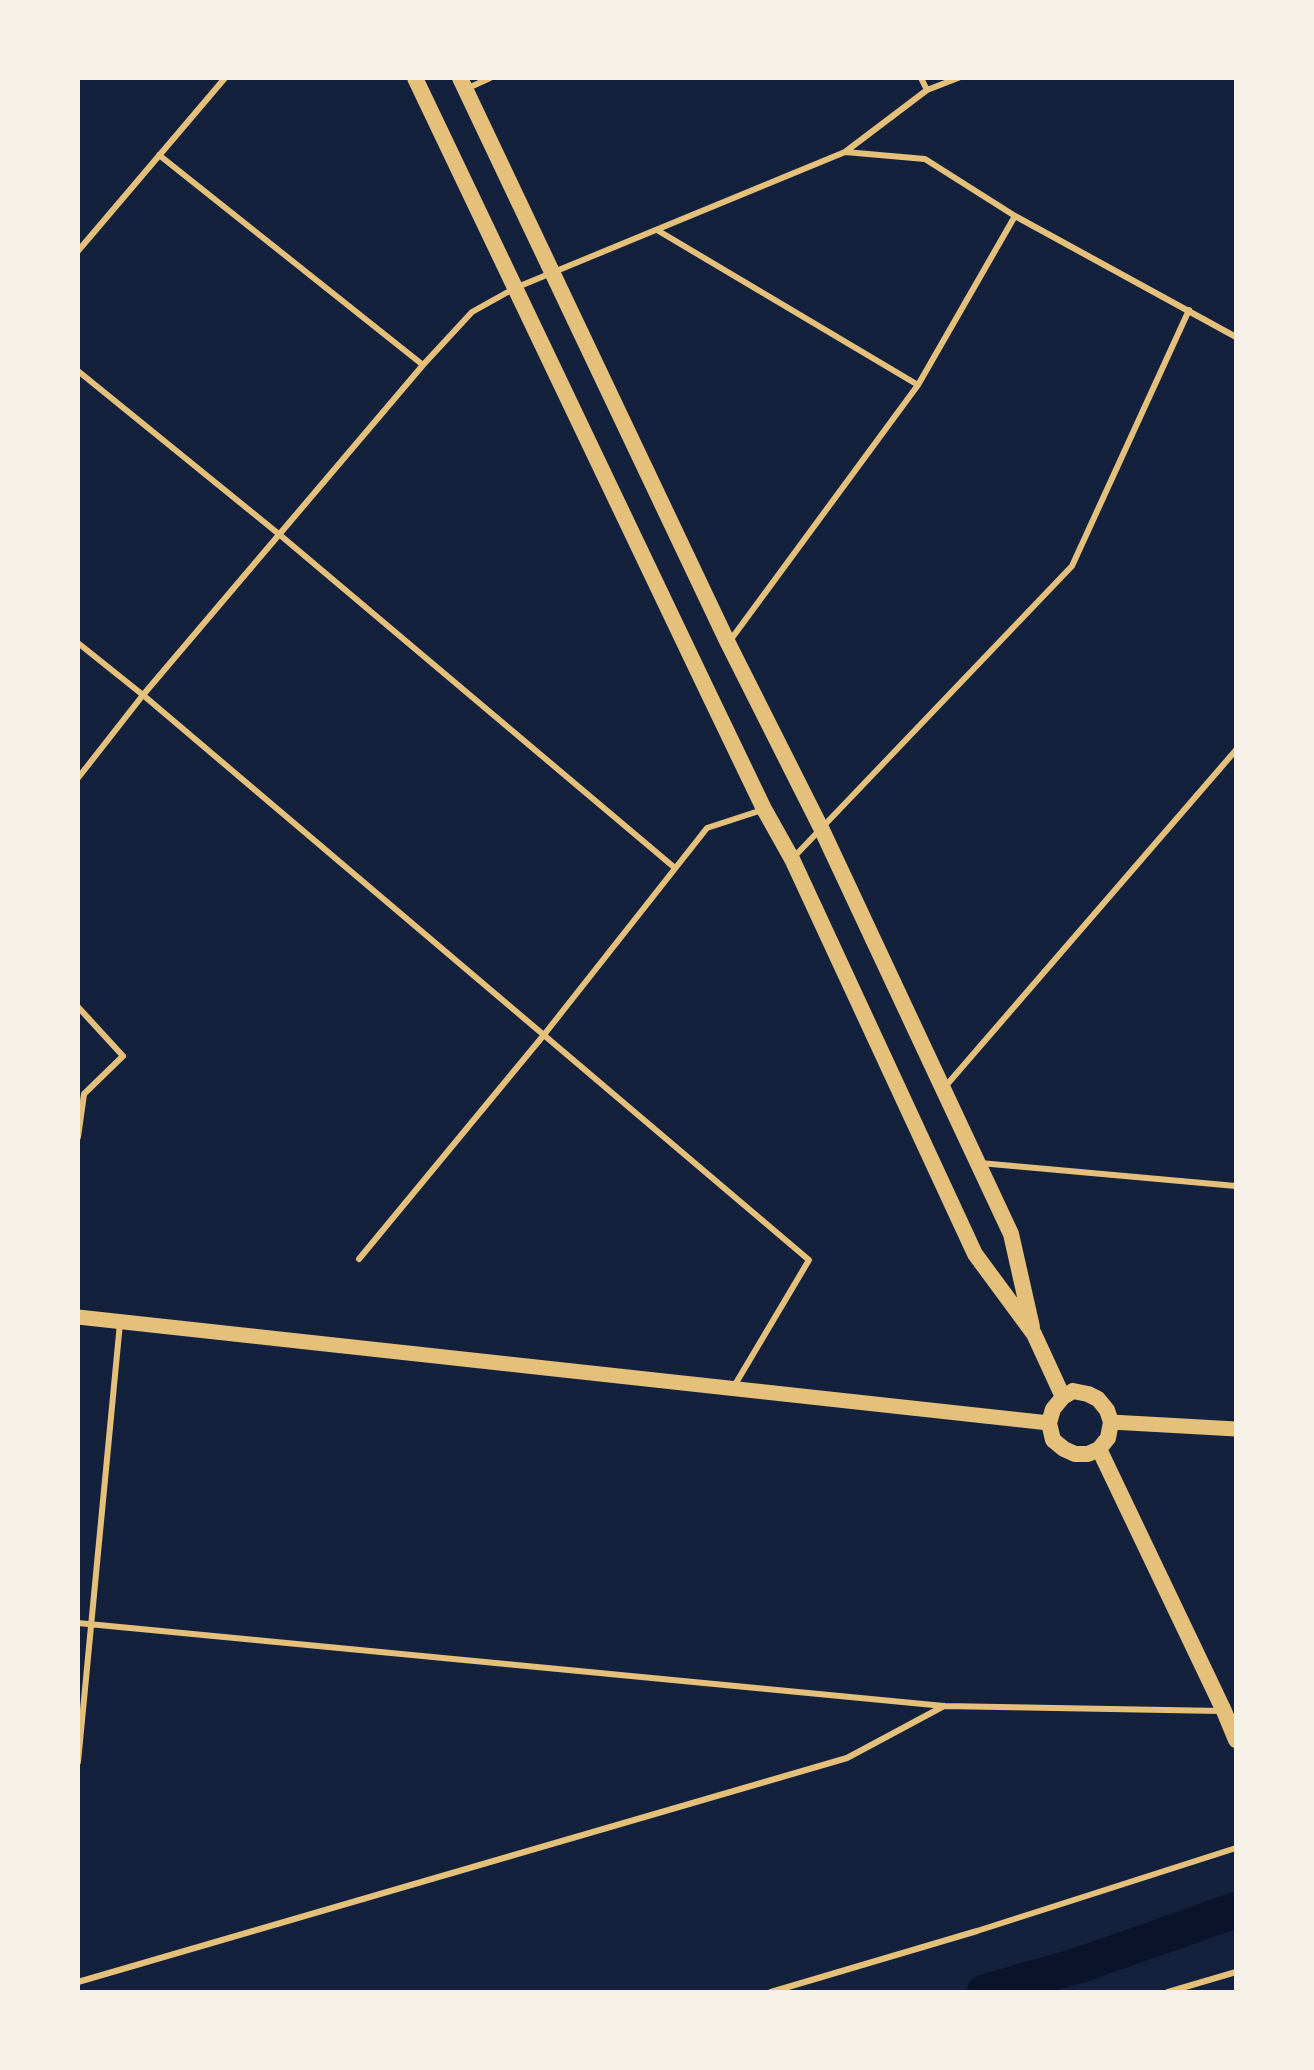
<!DOCTYPE html>
<style>
body{margin:0}
#map{position:relative;width:1314px;height:2070px;overflow:hidden;background:#14213d;font-family:Overpass,sans-serif}
canvas{display:block}
.frame{position:absolute;inset:0;border:80px solid #f6f1e7;pointer-events:none}
</style>
<div id="map">
<canvas width="1314" height="2070"></canvas>
<div class="frame"></div>
</div>
<script>
const ctx = document.querySelector('canvas').getContext('2d');
ctx.lineJoin = 'round';
function shape(rows) {
  const path = new Path2D();
  for (const r of rows) {
    path.moveTo(r[0], r[1]);
    for (let i = 2; i < r.length; i += 2) path.lineTo(r[i], r[i + 1]);
  }
  return path;
}
function stroke(path, color, width, dash) {
  ctx.strokeStyle = color;
  ctx.lineWidth = width;
  ctx.lineCap = dash ? 'butt' : 'round';
  ctx.setLineDash(dash || []);
  ctx.stroke(path);
}
stroke(shape([
 [985,1992,1080,1965,1236,1910]
]), '#0b132b', 36);
stroke(shape([
 [921,78,927,90],
 [466,89,490,78],
 [845,152,925,159,1015,216,1236,337],
 [159,155,423,365],
 [657,230,918,385],
 [78,251,225,78],
 [78,371,280,535,675,868],
 [729,642,918,385,1015,216],
 [78,643,143,695,809,1260,733,1388],
 [78,778,143,695,423,365,472,312,515,288,845,152,927,90,958,78],
 [792,859,1072,566,1189,310],
 [78,1007,123,1056,84,1094,78,1137],
 [944,1088,1236,750],
 [980,1163,1236,1186],
 [359,1259,543,1036,707,828,762,810],
 [78,1623,944,1706,1221,1711],
 [78,1762,120,1323],
 [78,1982,847,1758,944,1706],
 [771,1992,977,1931,1236,1848],
 [1168,1992,1236,1972]
]), '#e5c07b', 6);
stroke(shape([
 [78,1317,1049,1423],
 [1111,1422,1236,1429]
]), '#e5c07b', 15);
stroke(shape([
 [415,78,704,684,764,809,792,859,975,1254,1034,1334,1063,1397],
 [460,78,728,643,821,828,1011,1234,1032,1327],
 [1073,1391,1088,1394,1098,1399,1107,1410,1111,1422,1108,1438,1099,1449,1088,1454,1075,1454,1064,1449,1053,1440,1049,1423,1053,1409,1063,1397,1073,1391],
 [1099,1449,1224,1711,1236,1740]
]), '#e5c07b', 16);
</script>
